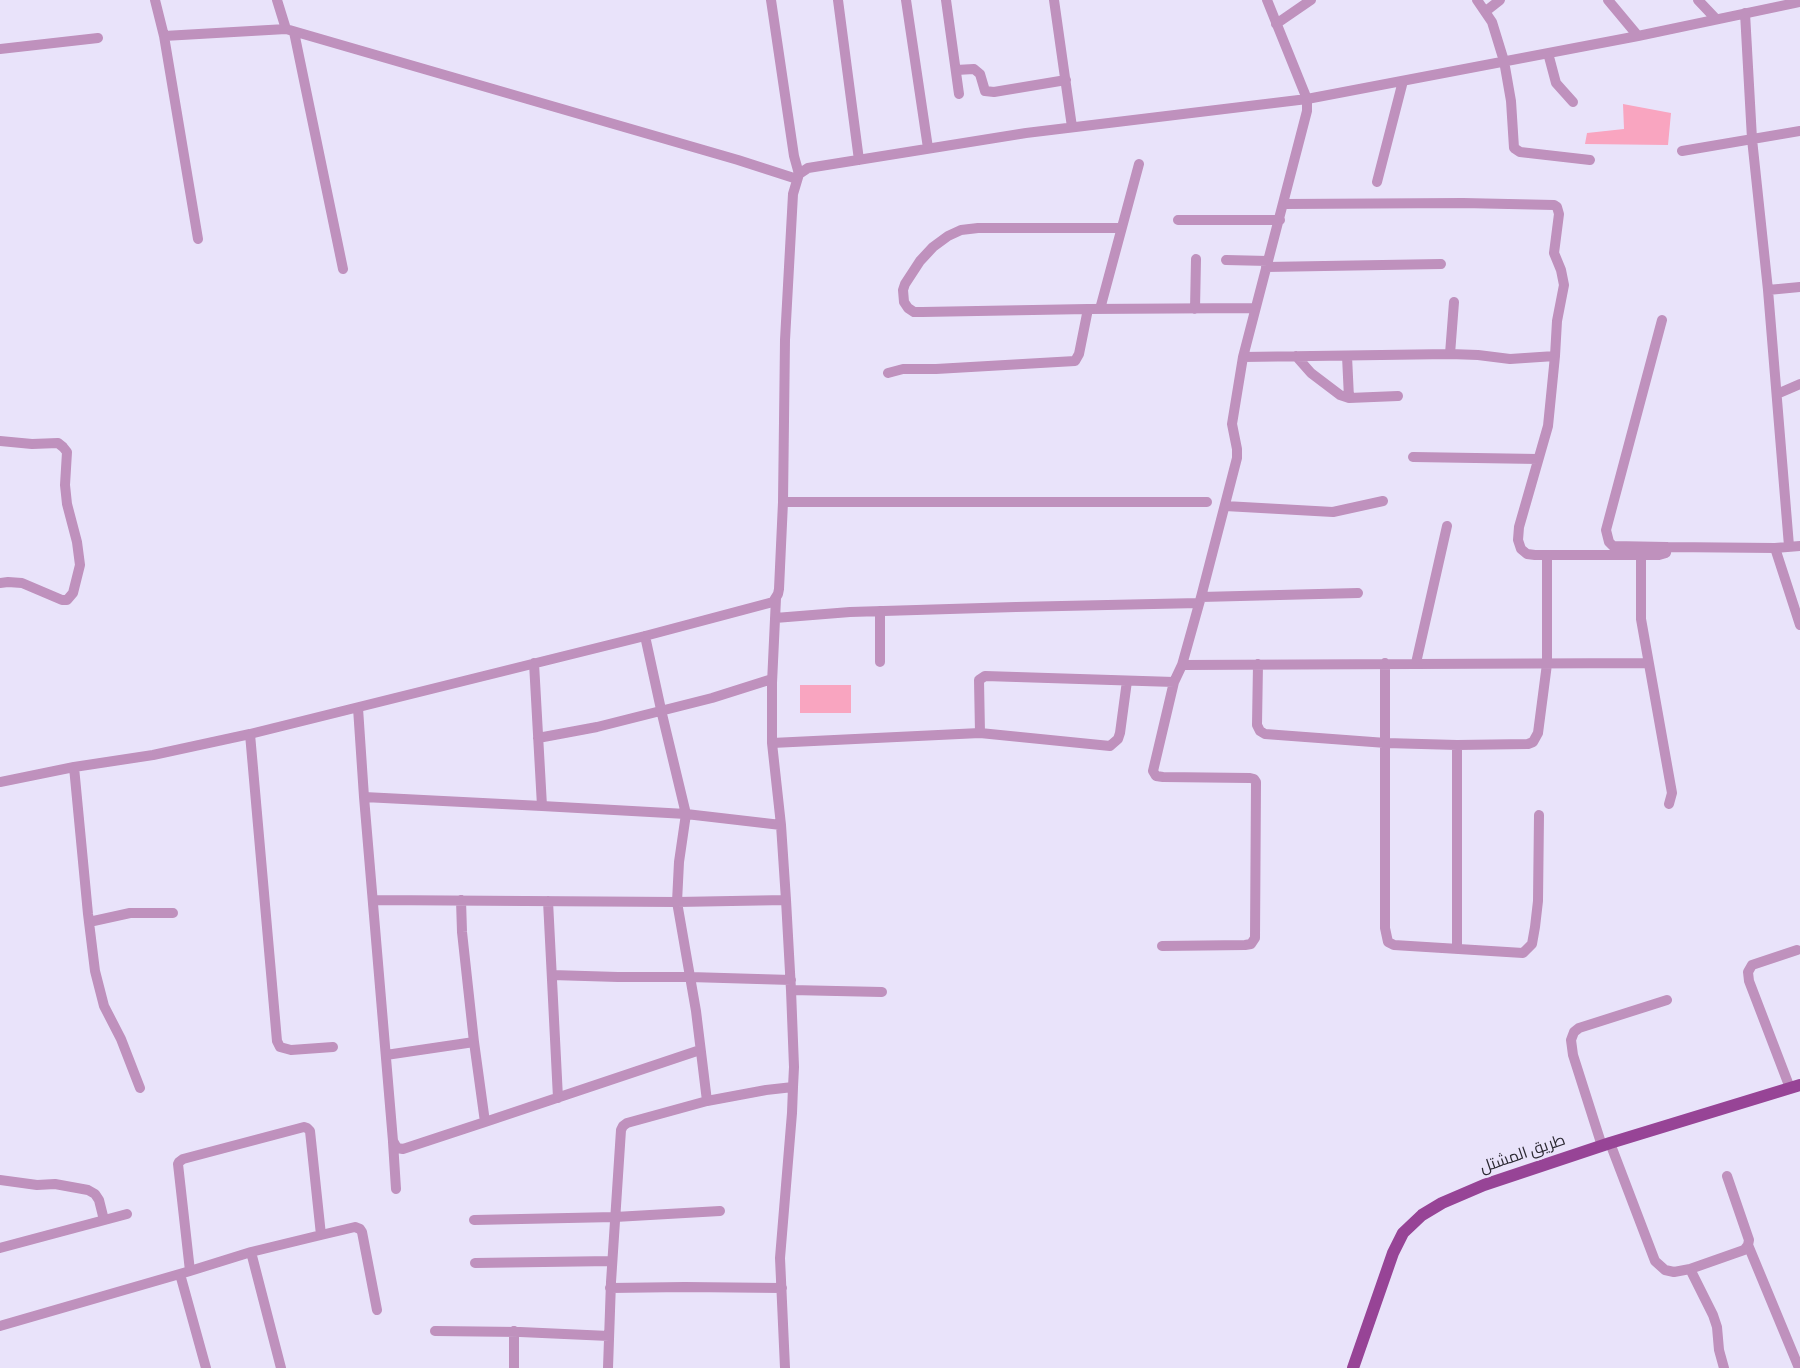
<!DOCTYPE html>
<meta charset="utf-8">
<style>
body{margin:0}
canvas{display:block;background:#e9e3fa}
</style>
<canvas width="1800" height="1368"></canvas>
<script>
const ctx = document.querySelector('canvas').getContext('2d');
ctx.lineJoin = 'round';
function fill(path, color) {
  ctx.fillStyle = color;
  ctx.fill(path, 'evenodd');
}
function shape(rows) {
  const path = new Path2D();
  for (const r of rows) {
    path.moveTo(r[0], r[1]);
    for (let i = 2; i < r.length; i += 2) path.lineTo(r[i], r[i + 1]);
  }
  return path;
}
function stroke(path, color, width, dash) {
  ctx.strokeStyle = color;
  ctx.lineWidth = width;
  ctx.lineCap = dash ? 'butt' : 'round';
  ctx.setLineDash(dash || []);
  ctx.stroke(path);
}
function write(font, color, halo, rows, align = 'center') {
  ctx.font = font + ' "Source Sans 3",Cairo,sans-serif';
  ctx.lineWidth = 5;
  ctx.setLineDash([]);
  ctx.textBaseline = 'middle';
  ctx.strokeStyle = halo;
  ctx.fillStyle = color;
  for (const [text, x, y, turn = 0] of rows) {
    ctx.save();
    ctx.translate(x, y);
    ctx.rotate((+turn || 0) * Math.PI / 180);
    ctx.textAlign = isNaN(turn) ? turn : align;
    if (halo) ctx.strokeText(text, 0, 0);
    ctx.fillText(text, 0, 0);
    ctx.restore();
  }
}
fill(shape([
 [1623,104,1671,113,1668,145,1585,144,1587,133,1624,129],
 [800,685,851,685,851,713,800,713]
]), '#f9a5c0');
stroke(shape([
 [155,0,164,36],
 [277,0,286,29],
 [771,0,794,156,799,174],
 [838,0,859,160],
 [906,0,928,148],
 [946,0,959,94],
 [1054,0,1072,127],
 [1477,0,1492,22,1504,61,1511,101,1514,148,1520,152,1590,160],
 [1608,0,1638,36],
 [1698,0,1716,19],
 [1486,11,1500,0],
 [1745,13,1752,139,1768,290,1789,546],
 [1276,24,1311,0],
 [294,32,343,269],
 [0,49,98,38],
 [1548,53,1556,83,1573,102],
 [956,70,974,69,980,74,985,91,994,92,1066,80],
 [1682,151,1800,131],
 [1377,182,1403,81],
 [1283,204,1463,203,1554,205,1557,207,1559,214,1554,253,1561,270,1564,285,1557,321,1555,356],
 [1178,220,1280,220],
 [1121,228,978,228,961,230,948,236,933,247,920,261,905,284,903,290,904,302,908,308,914,312,922,312,1088,309,1255,308],
 [198,239,164,36,286,29,738,160,797,179],
 [1226,260,1268,261],
 [1266,267,1441,264],
 [1768,290,1800,287],
 [1100,309,1139,164],
 [1195,309,1196,259],
 [1662,320,1606,530,1609,542,1613,546,1667,547,1775,548,1800,546],
 [1450,354,1454,302],
 [1296,356,1311,373,1340,395,1349,398,1398,396],
 [1347,356,1349,398],
 [1243,357,1450,354,1478,355,1510,359,1555,356,1548,426,1519,527,1518,540,1521,549,1527,554,1535,555,1659,555,1666,553,1667,547],
 [888,373,903,369,936,369,1075,361,1079,354,1088,309],
 [1777,394,1800,384],
 [0,441,32,444,58,443,63,447,67,452,65,485,67,504,77,542,80,565,73,593,67,600,62,600,22,583,8,582,0,583],
 [1413,457,1538,459],
 [783,502,1207,502],
 [1225,506,1333,512,1383,501],
 [1775,548,1800,625],
 [1641,555,1641,619,1672,793,1669,804],
 [1201,597,1358,593],
 [880,611,880,662],
 [775,618,850,612,1016,607,1199,603],
 [645,636,662,714,686,814,679,862,677,902,696,1011,707,1101],
 [534,663,542,806,686,814,781,825],
 [1385,663,1385,928,1388,942,1394,945,1523,953,1532,944,1535,927,1538,901,1539,815],
 [1416,663,1447,526],
 [1258,664,1257,725,1260,731,1265,734,1386,743,1457,745,1528,744,1533,742,1538,733,1547,664,1547,555],
 [1182,665,1648,663],
 [358,708,364,797,393,1141,397,1148,403,1149,485,1122,700,1050],
 [980,733,979,680,985,676,1174,682],
 [250,734,277,1041,280,1047,291,1050,333,1047],
 [538,738,597,727,712,698,772,679],
 [772,743,980,733,1110,746,1118,739,1120,733,1127,681],
 [1457,745,1457,949],
 [74,767,88,914,95,971,104,1006,121,1039,140,1088],
 [0,782,74,767,153,755,250,734,645,636,773,602,778,594,779,589,783,502,785,340,793,194,799,174,808,168,1026,133,1307,99,1638,36,1800,2],
 [364,797,542,806],
 [373,900,677,902,786,900],
 [461,900,462,932,474,1042,485,1122],
 [548,901,558,1098],
 [89,922,130,913,173,913],
 [1162,946,1245,945,1251,944,1255,938,1256,782,1254,779,1250,778,1163,777,1156,776,1153,771,1174,682,1182,665,1201,597,1237,458,1237,449,1232,424,1243,357,1307,111,1307,99,1267,0],
 [552,975,618,977,690,977,791,980],
 [791,990,882,992],
 [386,1055,474,1042],
 [1790,1088,1749,981,1748,972,1752,965,1797,950],
 [393,1142,396,1189],
 [1610,1143,1655,1261,1665,1270,1674,1272,1690,1269,1744,1250,1748,1245,1749,1240,1727,1176],
 [1602,1146,1573,1055,1571,1040,1574,1032,1579,1028,1667,1000],
 [0,1180,37,1185,55,1184,88,1190,95,1194,99,1200,104,1220],
 [474,1220,615,1217,720,1211],
 [321,1235,355,1227,360,1229,362,1232,377,1310],
 [1748,1245,1799,1368],
 [0,1248,127,1214],
 [251,1252,281,1368],
 [475,1263,612,1261],
 [1690,1269,1713,1315,1717,1327,1719,1350,1724,1368],
 [180,1274,206,1368],
 [610,1288,685,1287,782,1288],
 [0,1326,190,1271,251,1252,321,1235,310,1131,307,1128,304,1127,183,1159,179,1162,178,1164,190,1271],
 [435,1331,520,1332,609,1336],
 [514,1368,514,1331],
 [608,1368,611,1282,621,1130,623,1126,627,1123,707,1101,766,1090,793,1087,794,1067,791,990,786,900,781,825,772,743,772,683,776,598],
 [785,1368,780,1258,792,1113,793,1087]
]), '#bf91bd', 10);
stroke(shape([
 [1353,1368,1393,1253,1403,1233,1422,1215,1442,1203,1484,1185,1610,1143,1800,1085]
]), '#974496', 12);
write('16px', '#2b2932', '#e9e3fa', [
 ["طريق المشتل",1523,1155,-19]
]);
</script>
